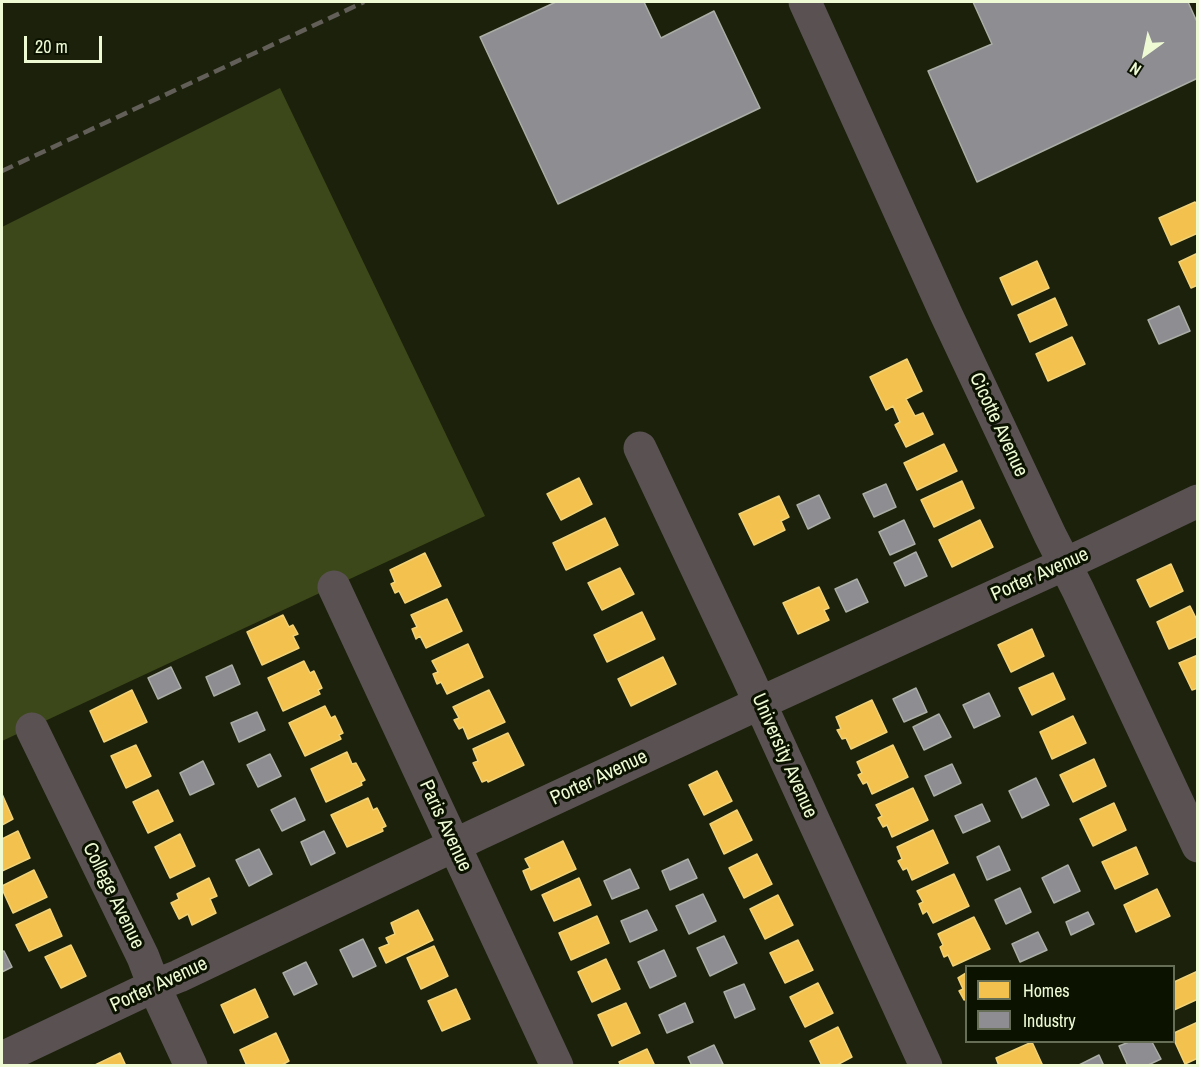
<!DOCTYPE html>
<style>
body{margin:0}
#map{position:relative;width:1199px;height:1067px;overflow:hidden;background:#1c210b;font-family:"Archivo Narrow",sans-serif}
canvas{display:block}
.frame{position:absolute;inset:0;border:3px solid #eefad4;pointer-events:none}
.legend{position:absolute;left:965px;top:965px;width:210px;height:78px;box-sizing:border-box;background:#0b1200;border:2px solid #666f55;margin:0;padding:8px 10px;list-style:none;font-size:18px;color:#eefad4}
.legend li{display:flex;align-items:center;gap:12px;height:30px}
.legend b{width:30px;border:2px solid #666f55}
.north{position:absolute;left:1115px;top:24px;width:60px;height:60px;-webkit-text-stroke:4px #0b1200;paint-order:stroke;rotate:213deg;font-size:16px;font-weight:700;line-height:24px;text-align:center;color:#eefad4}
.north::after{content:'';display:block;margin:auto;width:21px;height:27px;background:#eefad4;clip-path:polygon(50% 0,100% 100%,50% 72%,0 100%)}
.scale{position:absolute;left:24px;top:36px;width:78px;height:27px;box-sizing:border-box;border:3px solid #eefad4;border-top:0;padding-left:8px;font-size:18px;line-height:21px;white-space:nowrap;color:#eefad4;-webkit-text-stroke:4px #0b1200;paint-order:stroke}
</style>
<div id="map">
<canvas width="1199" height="1067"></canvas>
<div class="frame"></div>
<ul class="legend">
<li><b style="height:16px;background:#f2c14e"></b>Homes</li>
<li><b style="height:16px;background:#8d8d92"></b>Industry</li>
</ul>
<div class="north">N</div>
<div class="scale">20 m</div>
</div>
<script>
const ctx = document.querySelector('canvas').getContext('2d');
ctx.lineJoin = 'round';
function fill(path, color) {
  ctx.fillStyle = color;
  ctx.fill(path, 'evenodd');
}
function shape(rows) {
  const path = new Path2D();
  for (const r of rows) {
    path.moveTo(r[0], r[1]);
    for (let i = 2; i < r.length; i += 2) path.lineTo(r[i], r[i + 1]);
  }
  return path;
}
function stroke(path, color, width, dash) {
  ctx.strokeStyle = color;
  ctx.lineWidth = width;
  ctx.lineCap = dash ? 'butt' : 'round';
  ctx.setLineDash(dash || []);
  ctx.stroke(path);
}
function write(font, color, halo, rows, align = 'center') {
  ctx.font = font + ' "Archivo Narrow",sans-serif';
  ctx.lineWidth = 6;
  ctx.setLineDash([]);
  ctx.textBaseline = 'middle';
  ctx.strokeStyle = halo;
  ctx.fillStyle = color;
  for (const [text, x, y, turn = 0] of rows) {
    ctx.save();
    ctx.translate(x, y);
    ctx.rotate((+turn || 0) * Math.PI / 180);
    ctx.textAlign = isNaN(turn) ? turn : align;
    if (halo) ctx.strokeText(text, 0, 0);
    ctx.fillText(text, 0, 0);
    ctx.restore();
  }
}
fill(shape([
 [280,88,485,516,2,741,2,227]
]), '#3c481a');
const homes = shape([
 [1195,202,1198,206,1198,233,1171,245,1159,218,1195,202],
 [1198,253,1198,285,1191,288,1179,262,1198,253],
 [1037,261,1049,288,1012,305,1000,278,1037,261],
 [1055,298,1067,325,1030,342,1018,315,1055,298],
 [1072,337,1085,364,1048,381,1036,354,1072,337],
 [907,359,922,391,906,399,915,416,923,413,933,434,906,447,895,425,900,422,893,406,886,410,870,377,907,359],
 [944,444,957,471,917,490,904,463,944,444],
 [579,478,592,504,561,520,547,494,579,478],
 [962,481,974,508,934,527,921,500,962,481],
 [779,496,789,517,781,521,785,530,754,545,739,514,779,496],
 [605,518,618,545,566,570,553,543,605,518],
 [980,520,993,547,952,567,939,540,980,520],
 [425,553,441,586,405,603,399,591,395,593,391,584,395,582,390,570,425,553],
 [1171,564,1183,591,1150,607,1137,580,1171,564],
 [620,568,634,594,602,610,588,583,620,568],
 [819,587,829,608,824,610,829,620,798,634,783,603,819,587],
 [447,599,462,631,426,648,420,636,416,639,412,629,417,627,411,615,447,599],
 [1190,606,1198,622,1198,636,1169,649,1157,622,1190,606],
 [642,612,655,639,607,662,594,635,642,612],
 [283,615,289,627,293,625,298,634,293,636,299,648,262,665,247,632,283,615],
 [1032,629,1044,656,1011,672,998,645,1032,629],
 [468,644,483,677,447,694,441,682,437,684,433,674,438,672,432,661,468,644],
 [1198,655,1198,688,1192,690,1179,663,1198,655],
 [663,657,676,684,631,706,618,679,663,657],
 [304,661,310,673,314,671,322,688,318,690,320,694,283,711,268,678,304,661],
 [1053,673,1065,699,1032,715,1019,688,1053,673],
 [132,690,147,722,104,742,90,711,132,690],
 [489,690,505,722,468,739,463,727,459,729,454,720,459,718,453,707,489,690],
 [872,700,887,732,851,749,846,738,842,739,837,730,841,729,836,717,872,700],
 [325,706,331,718,335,716,343,733,339,735,341,739,305,756,289,723,325,706],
 [1073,716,1086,743,1052,759,1040,732,1073,716],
 [508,733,524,765,488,782,487,780,482,782,473,763,478,761,473,749,508,733],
 [136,745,151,776,126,788,111,756,136,745],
 [893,745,908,777,872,794,867,782,863,784,858,775,862,773,857,762,893,745],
 [347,752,352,764,356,763,365,780,361,782,362,785,326,802,311,769,347,752],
 [1094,759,1106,786,1073,802,1060,775,1094,759],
 [717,771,732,801,704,815,689,785,717,771],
 [913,788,928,820,892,837,887,825,883,827,878,818,882,816,876,805,913,788],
 [158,790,173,821,148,833,133,802,158,790],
 [2,794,13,819,2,825,2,794],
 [368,798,373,810,377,808,386,826,382,828,383,831,347,847,331,815,368,798],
 [1114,803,1126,830,1093,846,1080,819,1114,803],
 [737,810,752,840,724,854,710,824,737,810],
 [933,830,948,863,912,880,907,868,903,870,898,861,902,859,897,847,933,830],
 [18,831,30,858,2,871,2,839,18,831],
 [180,834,195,866,170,878,155,847,180,834],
 [563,841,576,869,531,890,523,871,530,868,525,859,563,841],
 [1136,847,1148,874,1115,889,1102,862,1136,847],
 [757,854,772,884,744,898,729,868,757,854],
 [34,870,47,897,13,913,2,889,2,886,34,870],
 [954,874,969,906,933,923,927,911,923,914,919,904,923,902,917,891,954,874],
 [209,878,217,896,210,899,216,913,192,925,188,914,179,919,171,903,179,899,177,894,209,878],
 [579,878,591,905,554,921,542,895,579,878],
 [1157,889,1170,916,1136,932,1124,905,1157,889],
 [778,895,793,925,765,939,750,909,778,895],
 [50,909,62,936,29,951,16,925,50,909],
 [418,910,433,940,386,963,379,948,389,944,386,938,395,934,391,923,418,910],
 [597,916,609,943,571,960,559,933,597,916],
 [974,917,990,949,953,966,948,955,944,957,940,947,943,945,938,934,974,917],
 [798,940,813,970,785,983,770,953,798,940],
 [71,945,86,976,61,988,45,957,71,945],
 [434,946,448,976,421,989,407,958,434,946],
 [606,959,620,989,592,1002,578,972,606,959],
 [1198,971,1198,999,1174,1010,1174,982,1198,971],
 [966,973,966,999,964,1000,959,991,963,989,958,978,966,973],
 [818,983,833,1013,805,1027,790,997,818,983],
 [255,989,268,1017,234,1033,221,1005,255,989],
 [456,989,470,1019,442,1031,428,1001,456,989],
 [626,1003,640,1033,612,1046,598,1015,626,1003],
 [1198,1022,1198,1058,1185,1064,1174,1040,1174,1033,1198,1022],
 [838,1027,852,1057,835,1066,822,1066,810,1041,838,1027],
 [276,1033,289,1061,280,1066,247,1066,240,1050,276,1033],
 [1032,1042,1043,1066,999,1066,996,1058,1032,1042],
 [647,1049,655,1066,621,1066,619,1062,647,1049],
 [120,1053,126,1066,93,1066,120,1053]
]);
fill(homes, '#f2c14e');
stroke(homes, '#f1d276', 1.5);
const industry = shape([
 [556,2,644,2,661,38,714,11,760,108,558,204,480,37,556,2],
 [973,2,1188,2,1198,24,1198,78,977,182,928,71,992,44,973,2],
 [1179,306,1190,331,1159,344,1148,320,1179,306],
 [886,484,896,507,874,517,863,494,886,484],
 [819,495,830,518,808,529,797,505,819,495],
 [904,520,915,544,890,555,879,532,904,520],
 [916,552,927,576,905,586,894,563,916,552],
 [857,579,868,602,846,612,835,589,857,579],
 [232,665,240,684,214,696,206,677,232,665],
 [171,667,181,688,158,699,148,678,171,667],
 [916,688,927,712,904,722,893,699,916,688],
 [989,693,1000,716,974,728,963,705,989,693],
 [257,712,265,730,239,742,231,723,257,712],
 [939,714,951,737,924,750,913,727,939,714],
 [270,754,281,776,258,787,247,765,270,754],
 [203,761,214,784,190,795,180,773,203,761],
 [952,764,961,783,934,796,925,776,952,764],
 [1036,778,1049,805,1022,818,1009,791,1036,778],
 [295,798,305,820,282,831,271,810,295,798],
 [982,804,990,821,963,833,955,816,982,804],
 [324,831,335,853,311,865,301,842,324,831],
 [999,846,1010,870,987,880,977,857,999,846],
 [259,849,272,874,249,886,236,860,259,849],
 [688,859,697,878,670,890,662,871,688,859],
 [1068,865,1080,891,1054,903,1042,878,1068,865],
 [630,869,639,888,612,899,604,881,630,869],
 [1020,888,1031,912,1006,924,995,900,1020,888],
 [703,894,716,921,689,934,676,906,703,894],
 [647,910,657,930,630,942,621,921,647,910],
 [1088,912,1094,924,1071,935,1066,922,1088,912],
 [1038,932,1047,950,1020,962,1012,944,1038,932],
 [724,936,737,963,710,976,697,948,724,936],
 [363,939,376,966,353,977,340,950,363,939],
 [664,950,676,976,650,988,638,962,664,950],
 [4,951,12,967,2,972,2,952,4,951],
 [306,962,317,984,294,995,283,973,306,962],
 [744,984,755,1009,735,1018,724,992,744,984],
 [685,1003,693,1022,667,1033,659,1015,685,1003],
 [1129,1042,1152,1042,1161,1059,1146,1066,1128,1066,1119,1046,1129,1042],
 [714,1045,723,1064,718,1066,692,1066,688,1057,714,1045],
 [1099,1055,1104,1066,1077,1066,1099,1055]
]);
fill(industry, '#8d8d92');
stroke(industry, '#aaaea6', 1.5);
stroke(shape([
 [805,2,946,314,1050,535,1078,590,1198,846],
 [640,448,747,675,926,1066],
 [334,587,557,1066],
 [32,729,143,957,154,986,191,1066],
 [2,1058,154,986,179,976,478,834,760,703,1089,553,1198,501]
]), '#5a5252', 33);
stroke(shape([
 [2,171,364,2]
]), '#625e58', 4.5, [12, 6]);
write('20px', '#eefad4', '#0b1200', [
 ["Cicotte Avenue",998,425,65],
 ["Porter Avenue",1040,575,-24],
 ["University Avenue",784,756,66],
 ["Porter Avenue",599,778,-25],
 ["Paris Avenue",445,826,65],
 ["College Avenue",113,896,64],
 ["Porter Avenue",159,985,-25]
]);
</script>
